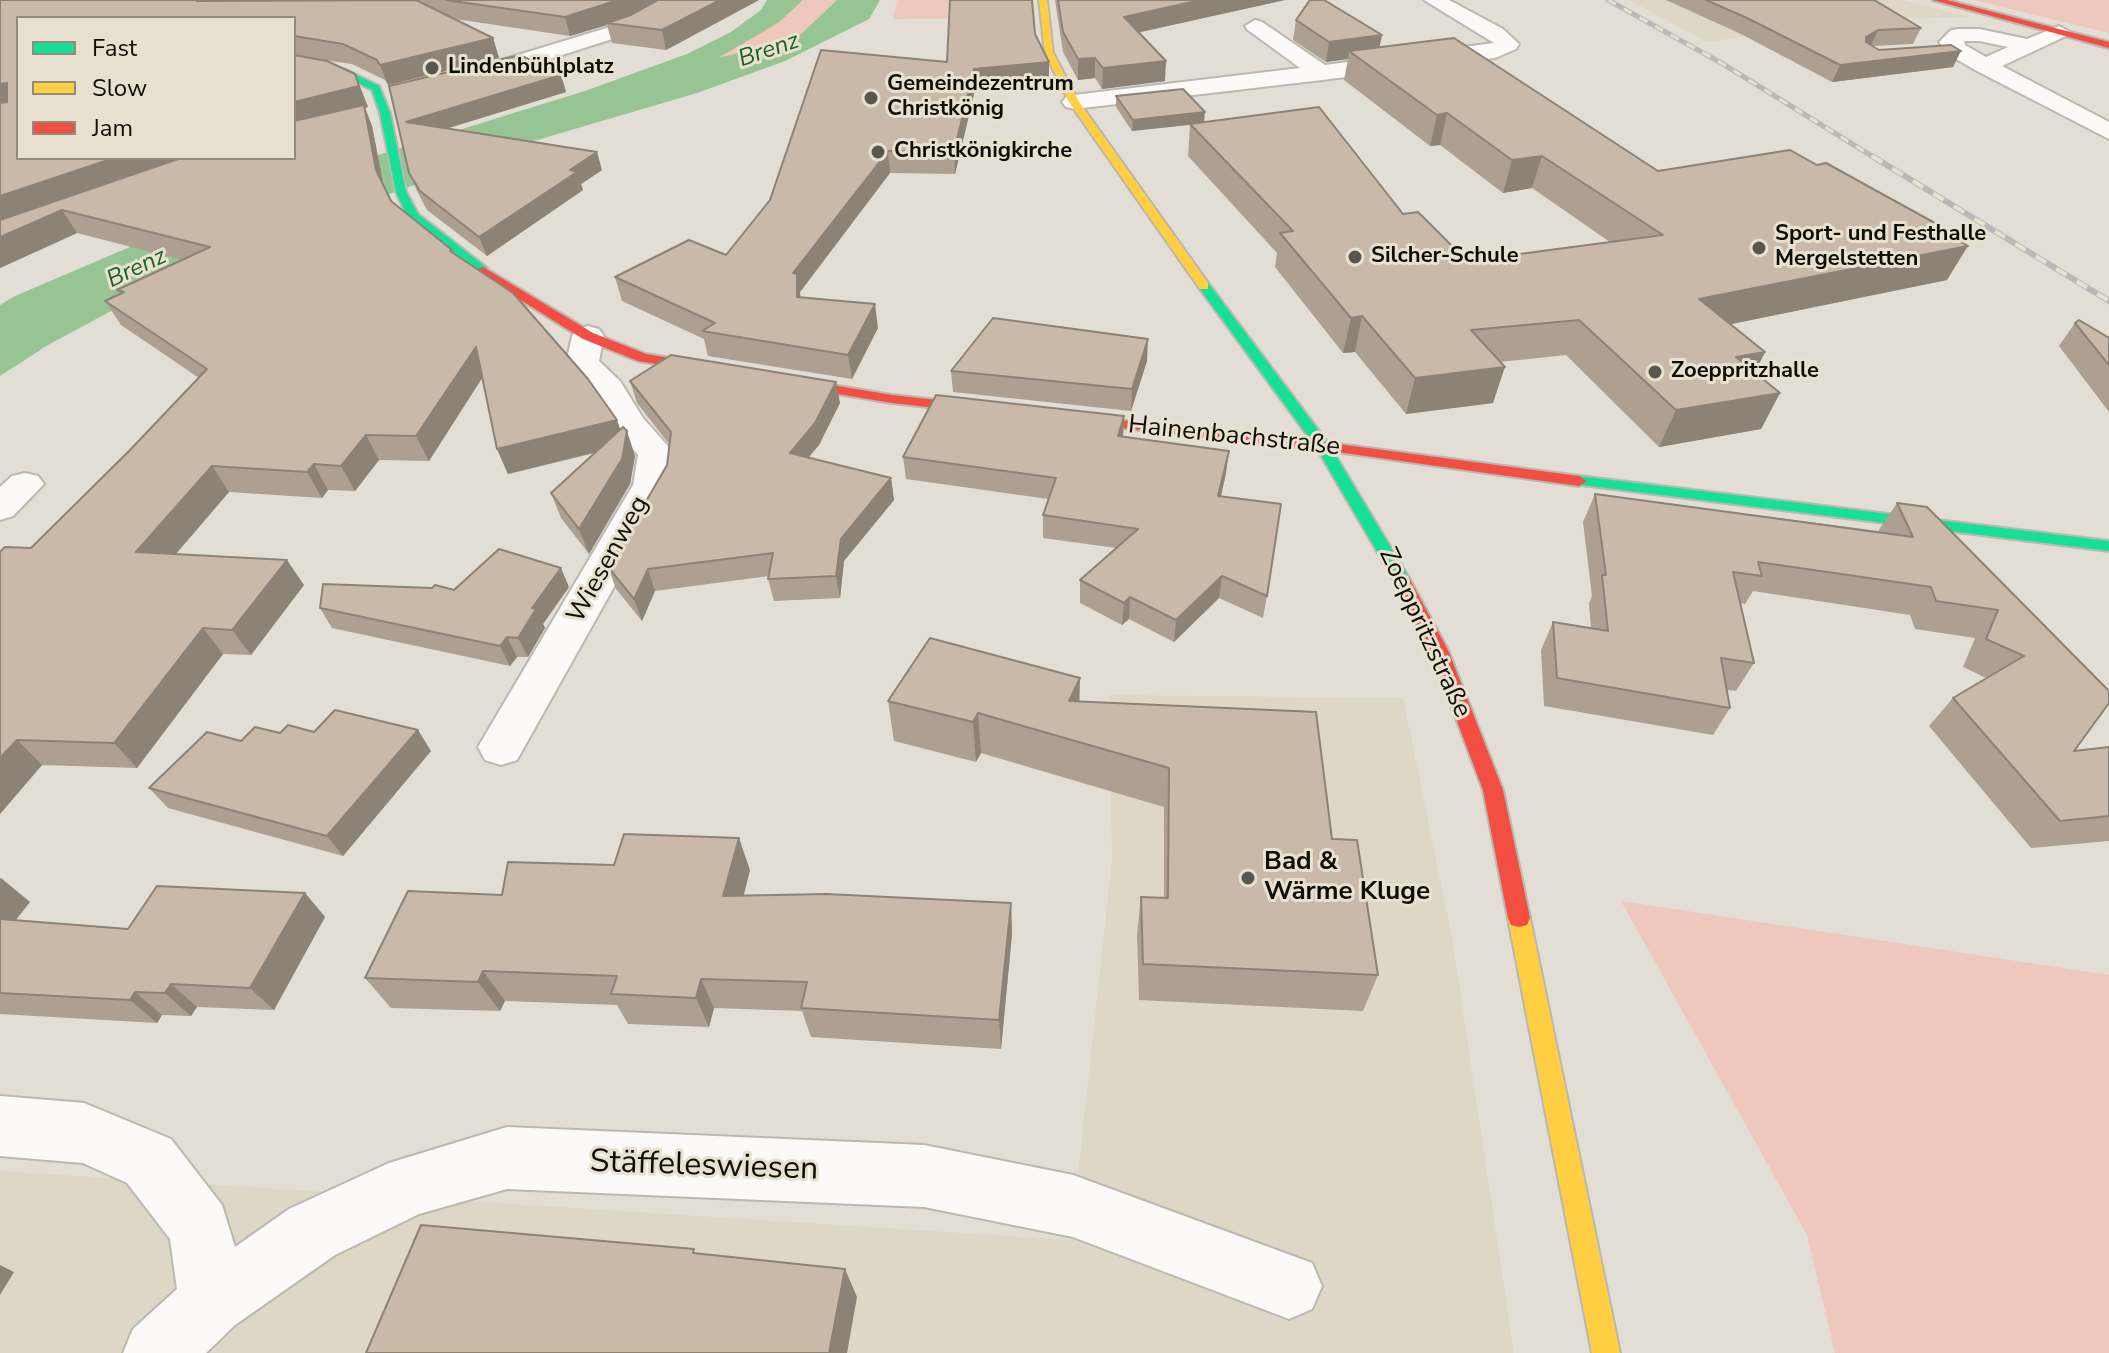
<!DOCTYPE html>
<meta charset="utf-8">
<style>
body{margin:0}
#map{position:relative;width:2109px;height:1353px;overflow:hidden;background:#e2ded5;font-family:"Nunito Sans",sans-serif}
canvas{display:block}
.legend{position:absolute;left:16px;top:16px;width:280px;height:144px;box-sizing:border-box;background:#e8e1cf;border:2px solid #918c7f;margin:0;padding:10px 14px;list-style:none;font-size:24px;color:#0f0d07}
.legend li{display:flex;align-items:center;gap:16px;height:40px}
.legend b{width:40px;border:2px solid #918c7f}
</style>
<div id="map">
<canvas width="2109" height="1353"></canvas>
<ul class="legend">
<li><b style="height:10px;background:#16e098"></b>Fast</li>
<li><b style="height:10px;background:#ffcf43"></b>Slow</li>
<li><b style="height:10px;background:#f24e42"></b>Jam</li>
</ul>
</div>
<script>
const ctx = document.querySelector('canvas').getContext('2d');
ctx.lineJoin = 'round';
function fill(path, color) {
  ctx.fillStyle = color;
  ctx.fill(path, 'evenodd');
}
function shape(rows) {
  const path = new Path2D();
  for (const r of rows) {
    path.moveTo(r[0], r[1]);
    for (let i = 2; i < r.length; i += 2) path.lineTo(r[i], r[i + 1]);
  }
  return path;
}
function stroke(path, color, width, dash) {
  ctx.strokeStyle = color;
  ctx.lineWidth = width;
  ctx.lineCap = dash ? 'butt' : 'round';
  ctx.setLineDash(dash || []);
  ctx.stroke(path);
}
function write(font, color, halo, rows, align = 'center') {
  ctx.font = font + ' "Nunito Sans",sans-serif';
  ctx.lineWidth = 6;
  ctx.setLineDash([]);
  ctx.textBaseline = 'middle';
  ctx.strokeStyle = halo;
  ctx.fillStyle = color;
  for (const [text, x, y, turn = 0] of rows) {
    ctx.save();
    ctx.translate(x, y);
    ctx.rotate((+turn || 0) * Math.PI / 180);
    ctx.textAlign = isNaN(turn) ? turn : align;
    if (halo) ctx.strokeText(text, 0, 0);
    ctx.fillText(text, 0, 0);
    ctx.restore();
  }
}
fill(shape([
 [1629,0,1902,0,1969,17,1849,20,1708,42],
 [1109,695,1403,698,1452,937,1514,1353,0,1353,0,1171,1071,1240,1112,859]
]), '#ded7c5');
fill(shape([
 [803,0,837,0,801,34,762,48,714,59,778,23],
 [897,0,1015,0,1015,18,893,19],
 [1973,0,2109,0,2109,33],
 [1621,901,2109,975,2109,1353,1835,1353,1807,1235]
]), '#eec7bd');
fill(shape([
 [767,0,803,0,778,23,718,58,762,48,801,34,837,0,880,0,869,19,785,61,697,93,476,158,428,180,204,261,48,345,0,376,0,305,15,296,179,226,365,159,585,91,687,54,731,32,761,10]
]), '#96c492');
const street = shape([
 [664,0,689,0,634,32,481,81,465,81,462,76,465,71,620,24,664,0],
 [1424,0,1449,0,1503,29,1519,44,1516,49,1495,58,1322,80,1074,109,1066,107,1062,102,1066,97,1074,95,1300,68,1248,30,1245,26,1255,20,1262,22,1325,65,1494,43,1424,0],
 [2059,26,2070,32,2066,36,2002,66,2109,122,2109,139,1977,71,1949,55,1939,42,1951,30,1959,29,1979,29,2027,39,2059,26],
 [1964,41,1979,41,2008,47,1986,57,1965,45,1964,41],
 [588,326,599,329,604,336,599,361,620,381,643,418,674,453,671,485,517,760,501,765,485,760,478,747,633,485,638,455,617,431,594,393,566,363,572,336,577,329,588,326],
 [25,473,38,476,44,484,13,516,0,520,0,487,12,476,25,473],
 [0,1096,84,1103,171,1139,222,1205,235,1247,289,1209,389,1163,507,1127,924,1145,1073,1175,1312,1263,1322,1286,1312,1309,1289,1319,1073,1237,924,1207,507,1189,419,1214,335,1255,235,1325,206,1353,123,1353,133,1329,177,1289,170,1239,127,1183,83,1163,0,1156,0,1096]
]);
const fast = shape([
 [294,61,346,70,379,86,390,113,406,192,418,214,487,268,487,274,479,274,407,216,396,192,380,113,372,90,341,74,294,67,294,61],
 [1200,283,1208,283,1328,443,1409,578,1407,582,1395,582,1316,447,1200,289,1200,283],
 [1579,476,2109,541,2109,551,1574,484,1571,481,1579,476]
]);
const slow = shape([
 [1039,0,1047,0,1053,53,1079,102,1208,283,1208,289,1200,289,1069,102,1045,53,1039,0],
 [1519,909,1527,911,1530,918,1620,1353,1592,1353,1508,918,1511,911,1519,909]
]);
const jam = shape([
 [1933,0,1947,0,2109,42,2109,48,1933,0],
 [483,267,593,333,646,354,892,395,991,406,998,410,991,414,892,403,638,361,583,339,479,274,479,268,483,267],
 [1063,414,1323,442,1579,476,1587,481,1579,486,1323,450,1058,421,1056,418,1063,414],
 [1401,572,1409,578,1448,650,1503,790,1530,918,1527,925,1519,927,1511,925,1508,918,1483,790,1430,650,1393,578,1401,572]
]);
stroke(street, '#bbb8b1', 4);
stroke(fast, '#bbb8b1', 4);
stroke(slow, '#bbb8b1', 4);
stroke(jam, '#bbb8b1', 4);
fill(street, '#fbfaf9');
fill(fast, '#16e098');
fill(slow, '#ffcf43');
fill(jam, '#f24e42');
const railFar1 = shape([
 [1608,0,1723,64,1875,158]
]);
const rail = shape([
 [1872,156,2109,301]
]);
stroke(railFar1, '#b8b8b6', 5);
stroke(rail, '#b8b8b6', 6);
stroke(railFar1, '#e8e1cf', 3, [9]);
stroke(rail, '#e8e1cf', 4, [12]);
fill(shape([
 [0,0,759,0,666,50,612,43,607,25,570,36,455,19,493,38,499,58,388,85,385,80,352,64,310,58,355,74,368,107,365,108,372,126,384,187,391,201,454,254,617,420,620,430,635,456,630,484,589,554,561,518,551,493,595,453,508,474,497,449,482,378,429,461,379,460,355,491,328,490,322,498,229,492,176,554,304,585,251,655,223,654,137,768,42,765,0,814,0,552,31,548,130,450,199,378,121,325,105,301,120,294,117,290,182,260,77,233,0,268],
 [294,18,294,158,18,158],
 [1055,0,1285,0,1139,32,1165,81,1102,89,1095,78,1078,80,1063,52],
 [1666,0,1874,0,1921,28,1913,44,1873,46,1879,50,1953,67,1832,82,1741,34],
 [1296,20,1380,47,1658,171,1817,165,1953,233,1951,236,1947,280,1730,324,1765,352,1755,372,1780,393,1761,429,1659,447,1566,355,1500,362,1493,403,1406,414,1355,352,1343,353,1275,267,1277,253,1188,156,1190,125,1132,131,1116,107,1116,96,1204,123,1403,214,1467,261,1610,242,1532,188,1503,193,1440,145,1430,146,1344,80,1348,59,1326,62,1293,40],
 [1035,34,1049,62,1049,82,975,90,955,174,890,173,800,292,801,298,878,328,852,379,708,356,704,339,622,301,615,277,726,255,947,62],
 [561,75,566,92,448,128,602,170,581,184,583,190,487,256,427,210,417,191,409,173,389,86],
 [2075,323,2109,338,2109,412,2059,346],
 [1147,361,1131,411,953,392,951,371],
 [630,381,840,403,819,445,808,457,891,478,894,500,844,561,840,598,774,601,768,579,769,576,655,591,642,621,616,589,608,567,667,465,669,444,637,403],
 [1124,416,1123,436,1226,473,1221,496,1267,596,1263,618,1219,598,1174,642,1129,619,1122,625,1080,603,1080,580,1116,548,1043,538,1043,515,1048,499,906,479,903,457],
 [1595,494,1878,531,1897,503,2109,691,2074,751,2109,747,2109,841,2031,848,1929,726,1953,698,1986,678,1963,667,1975,638,1915,629,1910,615,1753,591,1745,604,1740,603,1754,663,1736,691,1727,690,1730,708,1713,735,1544,706,1541,650,1553,622,1591,629,1589,603,1592,596,1583,522],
 [569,587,543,624,545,628,528,657,517,657,510,666,332,628,320,608,454,590],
 [888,701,1080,702,1332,839,1378,975,1363,1011,1139,1000,1137,934,1141,897,1164,898,1164,807,981,753,976,762,894,741],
 [314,732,431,751,343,856,168,808,149,788,241,741,280,733],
 [750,870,744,895,1011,903,1012,934,1001,1049,811,1037,802,1011,714,1008,709,1027,628,1024,617,1005,505,1001,500,1011,391,1008,365,978,502,895],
 [0,878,30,902,15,920,128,929,305,893,325,917,274,1010,197,1007,191,1016,162,1015,157,1023,0,1014]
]), '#ad9f91');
fill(shape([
 [618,0,658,0,619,21,607,23,607,25,570,36,565,17],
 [720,0,759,0,666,50,662,30],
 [1201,0,1285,0,1123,36,1124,17],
 [1878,30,1871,46,1858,53,1866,37],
 [1382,35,1378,55,1349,51,1348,59,1326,62,1329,42],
 [493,38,499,58,388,85,380,65],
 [1961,51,1953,67,1832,82,1840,65],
 [1095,58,1095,78,1078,80,1078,59],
 [1166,61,1165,81,1102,89,1103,68],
 [1049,62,1049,82,975,90,955,174,954,152,974,69],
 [355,74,368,107,365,108,372,126,385,193,294,126,294,102],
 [561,75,566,92,413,139,406,122],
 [7,83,18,101,0,109,0,84],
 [1205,112,1204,123,1132,131,1133,120],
 [1447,113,1440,145,1430,146,1437,115],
 [888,151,890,173,800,292,801,321,793,273],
 [597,152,602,170,581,184,583,190,487,256,479,237],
 [1542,156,1532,188,1503,193,1512,160],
 [114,158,190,158,0,224,0,196],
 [62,210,77,233,0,268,0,237],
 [1953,233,1942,251,1968,246,1947,280,1683,334,1699,299],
 [875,304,878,328,852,379,848,355],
 [1362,316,1355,352,1343,353,1351,318],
 [1148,339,1147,361,1131,411,1132,389],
 [476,347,486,372,429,461,416,436],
 [1765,352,1747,388,1736,357],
 [1505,367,1493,403,1406,414,1415,378],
 [836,382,840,403,819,445,795,474,790,453],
 [1780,393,1761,429,1659,447,1676,410],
 [1124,416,1123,437,1118,436],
 [617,420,625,443,627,431,635,456,630,484,589,554,579,529,624,445,508,474,497,449],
 [366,435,379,460,355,491,341,466],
 [1229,451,1226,473,1216,518,1218,496],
 [314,464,328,490,322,498,307,472],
 [212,466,229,492,155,578,136,552],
 [891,478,894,500,844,561,840,598,836,576,841,539],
 [287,560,304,585,251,655,232,630],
 [561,568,569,587,543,624,545,628,528,657,518,638,532,608],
 [648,569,655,591,642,621,634,599],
 [1222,576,1219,598,1174,642,1176,620],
 [1130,597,1129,619,1122,625,1124,603],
 [203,628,223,654,137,768,114,743],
 [507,637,517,657,510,666,500,646],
 [1080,678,1079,718,1069,741,1069,701],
 [978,713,981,753,976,762,973,722],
 [418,730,431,751,343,856,327,836],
 [17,740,42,765,0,814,0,758],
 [739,838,750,870,735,927,723,896],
 [1,878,30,902,0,940,0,879],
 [305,893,325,917,274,1010,250,988],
 [1011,903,1012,934,1001,1049,999,1020],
 [483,971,505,1001,500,1011,478,982],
 [701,979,714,1008,709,1027,696,998],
 [171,984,197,1007,191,1016,165,993],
 [135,992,162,1015,157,1023,130,1000],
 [0,1265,14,1272,0,1295],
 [845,1269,857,1297,847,1353,829,1353]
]), '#8d8276');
const building = shape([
 [0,0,197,0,197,1,416,0,493,38,380,65,377,60,343,44,294,36,294,18,18,18,18,158,114,158,0,196,0,103,7,102,7,83,0,84,0,0],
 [446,0,618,0,565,17,446,0],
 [658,0,720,0,662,30,607,23,631,15,658,0],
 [950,0,1032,0,1035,34,1049,62,974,69,954,152,888,151,793,273,797,274,797,297,875,304,848,355,702,331,715,323,615,277,689,240,726,255,770,200,821,50,947,62,950,0],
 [1058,0,1201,0,1124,17,1166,61,1103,68,1095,58,1078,59,1063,32,1058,0],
 [1310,0,1324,0,1382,35,1329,42,1296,20,1310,0],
 [1706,0,1874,0,1921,28,1878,30,1866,37,1866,42,1879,50,1951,45,1961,51,1840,65,1747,18,1706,0],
 [1454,38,1658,171,1790,150,1817,165,1826,163,1953,233,1947,234,1968,246,1699,299,1765,352,1736,357,1780,393,1676,410,1579,320,1471,330,1505,367,1415,378,1362,316,1351,318,1280,233,1293,231,1190,124,1319,107,1403,214,1418,212,1467,261,1663,235,1542,156,1512,160,1447,113,1437,115,1349,51,1454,38],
 [294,55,327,61,355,74,359,86,294,102,294,55],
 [520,55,561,75,406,122,597,152,570,170,577,172,479,237,420,191,409,173,389,86,520,55],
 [1183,89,1205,112,1133,120,1116,96,1183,89],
 [364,105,376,170,391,201,452,250,450,251,513,293,588,379,617,420,497,449,476,347,416,436,366,435,341,466,314,464,307,472,212,466,136,552,287,560,232,630,203,628,114,743,17,740,0,758,0,552,5,547,31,548,130,450,207,369,105,301,124,292,117,290,210,247,62,210,0,237,0,220,181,158,294,158,294,121,364,105],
 [993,318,1148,339,1132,389,951,371,993,318],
 [2079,320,2109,338,2109,365,2075,323,2079,320],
 [671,355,836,382,815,423,790,453,891,478,841,539,836,576,768,579,773,553,648,569,634,599,608,567,667,465,671,432,630,381,671,355],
 [936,395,1124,416,1118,436,1229,451,1218,496,1281,504,1267,596,1222,576,1176,620,1130,597,1124,603,1080,580,1138,529,1043,515,1056,478,903,457,936,395],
 [623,427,627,431,622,459,579,529,551,493,623,427],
 [1595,494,1913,537,1897,503,1927,507,2109,691,2109,703,2074,751,2109,747,2109,816,2060,821,1953,698,2024,656,1986,639,1998,610,1936,601,1931,587,1758,562,1762,576,1733,572,1754,663,1721,658,1730,708,1557,678,1553,622,1608,631,1602,575,1606,575,1595,494],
 [499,549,561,568,532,608,536,609,518,638,507,637,500,646,320,608,323,584,432,588,435,585,454,590,499,549],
 [930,638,1080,678,1069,701,1316,712,1332,839,1357,840,1378,975,1143,964,1141,897,1168,898,1169,768,978,713,973,722,888,701,930,638],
 [335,710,418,730,327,836,149,788,207,732,241,741,255,727,280,733,288,725,314,732,335,710],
 [624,834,739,838,723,896,827,894,1011,903,999,1020,801,1008,807,982,701,979,696,998,611,994,617,976,483,971,478,982,365,978,408,891,502,895,508,862,614,865,624,834],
 [157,886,305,893,250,988,171,984,165,993,135,992,130,1000,0,993,0,919,128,929,157,886],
 [421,1225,694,1249,693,1253,845,1269,829,1353,366,1353,421,1225]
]);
fill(building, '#c9b9a9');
stroke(building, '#8d8276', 2);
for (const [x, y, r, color] of [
 [432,68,8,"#59564f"],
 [871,98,8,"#59564f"],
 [878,152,8,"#59564f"],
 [1759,248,8,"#59564f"],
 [1355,257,8,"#59564f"],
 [1655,372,8,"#59564f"],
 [1248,878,8,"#59564f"]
]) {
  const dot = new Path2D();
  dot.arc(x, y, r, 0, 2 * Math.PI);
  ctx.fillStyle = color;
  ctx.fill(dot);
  stroke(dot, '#e8e1cf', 3);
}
write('bold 22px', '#0f0d07', '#e8e1cf', [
 ["Lindenbühlplatz",448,68],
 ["Gemeindezentrum",887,85],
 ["Christkönig",887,110],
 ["Christkönigkirche",894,152],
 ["Sport- und Festhalle",1775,235],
 ["Mergelstetten",1775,260],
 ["Silcher-Schule",1371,257],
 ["Zoeppritzhalle",1671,372]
], 'left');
write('italic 24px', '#1b6222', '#e8e1cf', [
 ["Brenz",769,51,-19],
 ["Brenz",137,269,-25]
]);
write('26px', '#0f0d07', '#e8e1cf', [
 ["Hainenbachstraße",1234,437,6],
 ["Wiesenweg",609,560,-61],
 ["Zoeppritzstraße",1424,633,65]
]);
write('bold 26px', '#0f0d07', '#e8e1cf', [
 ["Bad &",1264,863],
 ["Wärme Kluge",1264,893]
], 'left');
write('32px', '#0f0d07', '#e8e1cf', [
 ["Stäffeleswiesen",704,1167,2]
]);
</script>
